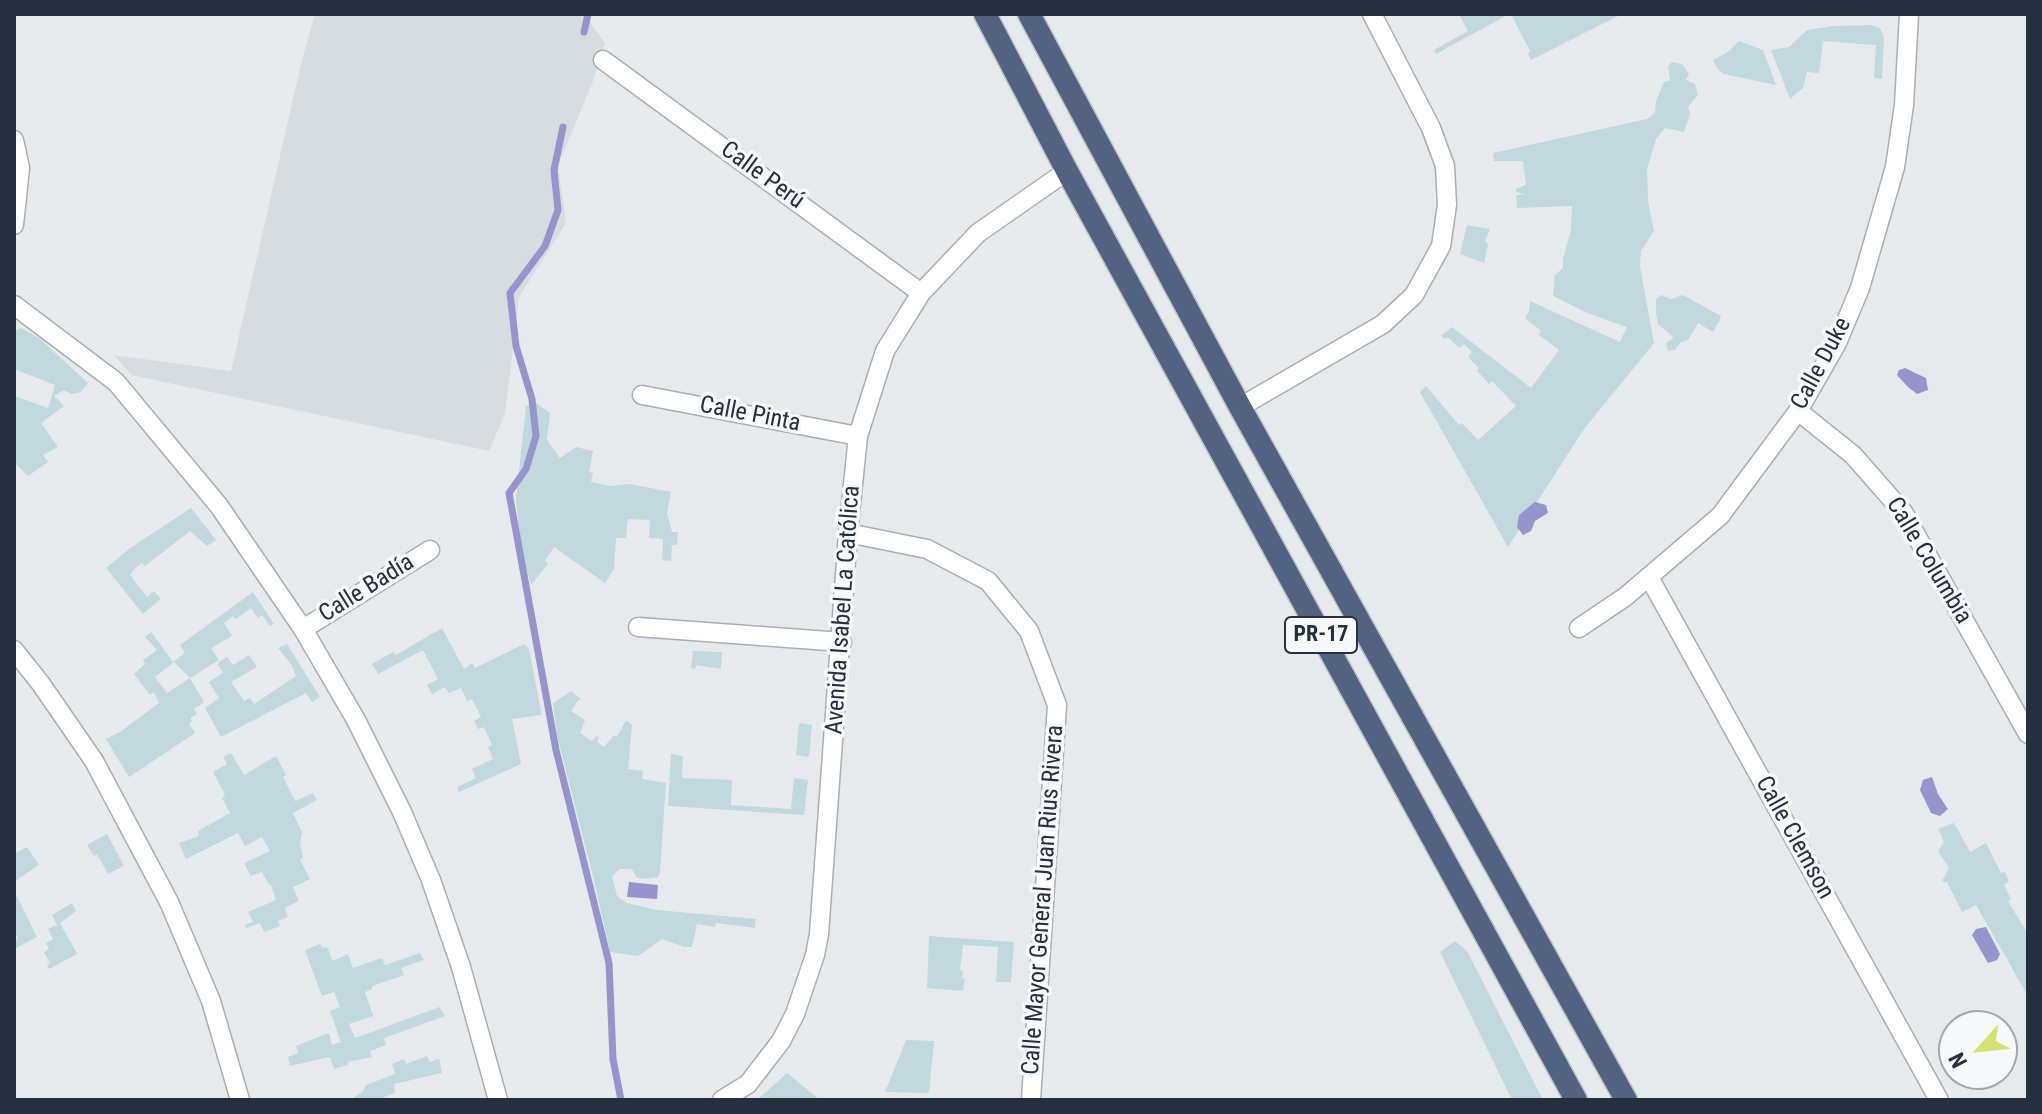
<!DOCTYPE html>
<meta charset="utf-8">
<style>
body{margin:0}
#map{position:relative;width:2042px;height:1114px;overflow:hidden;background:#e6eaed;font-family:"Roboto Condensed",sans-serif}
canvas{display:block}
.frame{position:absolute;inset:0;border:16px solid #262f3d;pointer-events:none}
.north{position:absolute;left:1938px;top:1010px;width:80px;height:80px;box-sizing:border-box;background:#f6f8fa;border:2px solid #a3a8ae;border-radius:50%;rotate:243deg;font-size:22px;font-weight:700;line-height:32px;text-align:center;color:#262f3d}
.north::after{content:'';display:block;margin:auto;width:28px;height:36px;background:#d5e36e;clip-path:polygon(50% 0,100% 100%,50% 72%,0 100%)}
</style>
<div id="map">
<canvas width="2042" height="1114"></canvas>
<div class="frame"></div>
<div class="north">N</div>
</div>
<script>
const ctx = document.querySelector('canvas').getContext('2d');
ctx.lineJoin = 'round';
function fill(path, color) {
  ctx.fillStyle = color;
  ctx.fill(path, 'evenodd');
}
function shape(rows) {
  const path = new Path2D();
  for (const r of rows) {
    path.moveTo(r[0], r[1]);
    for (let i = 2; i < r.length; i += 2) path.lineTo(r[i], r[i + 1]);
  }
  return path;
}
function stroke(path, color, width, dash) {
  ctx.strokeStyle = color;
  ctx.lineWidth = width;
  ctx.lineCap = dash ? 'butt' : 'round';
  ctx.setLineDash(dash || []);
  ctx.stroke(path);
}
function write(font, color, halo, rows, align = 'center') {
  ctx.font = font + ' "Roboto Condensed",sans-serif';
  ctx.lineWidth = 7;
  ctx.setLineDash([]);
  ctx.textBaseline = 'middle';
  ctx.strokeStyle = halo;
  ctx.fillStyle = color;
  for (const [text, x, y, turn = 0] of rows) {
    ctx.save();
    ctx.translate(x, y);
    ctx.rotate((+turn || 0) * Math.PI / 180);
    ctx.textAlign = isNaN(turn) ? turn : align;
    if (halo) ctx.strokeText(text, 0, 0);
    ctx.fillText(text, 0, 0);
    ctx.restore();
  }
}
fill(shape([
 [315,14,584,14,605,43,592,84,558,165,566,223,519,297,505,414,489,451,131,375,114,355,231,371,301,64]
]), '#d7dce1');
fill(shape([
 [1459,14,1509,14,1436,54,1434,50,1468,31],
 [1511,14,1622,14,1531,60,1528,54,1530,51],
 [1834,26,1871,25,1880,28,1884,37,1882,79,1874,78,1876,45,1823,41,1819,73,1807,72,1803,88,1790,99,1771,50,1789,47,1807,30],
 [1739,41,1763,50,1776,85,1724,74,1718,70,1713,60,1728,52],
 [1672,62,1682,64,1689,74,1686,80,1695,84,1698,95,1688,107,1690,114,1684,132,1665,128,1656,139,1647,170,1648,201,1654,231,1641,251,1640,267,1654,343,1584,429,1508,547,1420,392,1426,386,1459,425,1462,423,1478,440,1516,406,1492,381,1489,384,1477,371,1479,368,1468,357,1472,352,1464,344,1459,348,1448,337,1445,339,1441,336,1452,327,1531,388,1559,350,1539,335,1541,331,1525,318,1529,311,1530,301,1620,342,1627,327,1587,313,1553,296,1555,275,1563,268,1563,259,1571,230,1572,206,1517,208,1516,195,1525,194,1516,192,1516,189,1526,185,1523,161,1494,161,1493,153,1647,119,1655,113,1656,101,1664,82,1670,81,1668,66],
 [1467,225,1490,229,1485,241,1488,244,1484,263,1460,254],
 [1661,295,1671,299,1683,295,1721,316,1720,319,1713,332,1698,323,1688,340,1680,343,1675,350,1668,351,1666,343,1674,338,1658,324,1656,313,1656,299],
 [21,328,39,338,88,383,81,392,71,394,64,390,54,396,64,406,41,423,58,447,43,455,48,462,28,476,14,462,14,398,15,396,48,408,55,385,14,369,14,331],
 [536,403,550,413,547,440,560,458,576,447,593,451,589,472,593,473,591,482,611,486,630,484,671,492,667,513,672,532,678,532,677,545,672,545,671,561,662,560,663,539,649,538,650,520,628,519,626,538,616,538,614,569,605,583,554,547,545,561,548,564,531,585,521,548,516,499,526,406],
 [191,508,216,540,207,546,190,531,145,566,142,563,135,568,130,575,147,597,154,591,161,599,143,614,106,568,129,549],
 [253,592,274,624,270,626,262,615,258,618,251,608,236,619,233,616,224,623,232,636,211,648,219,660,190,678,204,702,194,709,197,714,190,718,192,721,189,724,195,733,129,777,106,739,120,732,159,703,154,692,150,695,134,674,145,664,143,660,157,650,145,637,151,632,173,662,185,653,180,645],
 [174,662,190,678,167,693,155,677],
 [442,628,464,669,472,663,475,668,524,644,529,649,541,711,541,715,512,719,521,764,459,792,457,787,476,778,472,769,493,759,488,747,492,745,484,727,478,729,474,721,481,717,472,699,467,701,461,688,449,693,445,687,432,694,427,685,438,679,423,650,378,674,372,664,393,652,396,655],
 [287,644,320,697,312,702,306,693,221,737,205,708,219,698,209,682,223,673,218,664,219,662,227,657,233,665,249,655,257,667,231,682,244,701,250,698,254,704,296,676,291,664,278,648],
 [693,651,722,652,721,669,696,665,695,669,691,668],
 [571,691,582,700,578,700,571,711,585,720,580,733,592,741,596,736,599,737,597,742,604,747,614,735,617,737,626,720,632,725,628,769,643,771,642,779,666,783,660,872,658,877,645,879,637,878,632,869,619,869,612,876,617,896,627,903,656,910,756,919,755,928,716,923,715,927,697,924,692,947,684,947,662,939,638,956,610,952,595,884,557,735,553,703],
 [799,723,812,725,809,757,796,755],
 [231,753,244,775,276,756,286,775,283,777,295,801,313,793,317,800,293,813,302,832,300,844,303,858,300,860,310,879,293,887,299,901,285,908,288,917,278,921,280,926,264,932,260,923,246,928,245,925,253,922,248,912,276,900,271,885,269,885,262,872,251,876,244,863,270,851,262,837,245,846,238,833,186,859,179,843,199,836,198,831,230,813,222,798,225,795,213,772,227,764,223,757],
 [671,754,683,756,682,778,732,780,731,805,791,809,794,778,808,780,804,815,668,806],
 [1954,823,1970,852,1986,843,2001,873,2005,872,2009,881,2004,885,2011,899,2008,901,2028,934,2028,996,1976,905,1962,912,1947,882,1942,881,1949,868,1938,851,1944,842,1938,829],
 [107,834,124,866,108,874,97,854,94,856,87,845],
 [27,847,39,865,14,882,14,854],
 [14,890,37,937,14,949,14,941,18,938,14,931],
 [72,903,76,911,60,923,77,954,49,969,47,965,50,963,44,952,49,949,46,943,53,939,48,929,57,925,52,915],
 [929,936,1014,942,1011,982,996,982,998,947,963,945,960,970,963,971,962,978,965,979,963,991,927,988],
 [1455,941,1467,951,1543,1100,1512,1100,1440,952],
 [320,944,323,948,327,947,333,961,348,954,353,968,382,958,385,965,420,953,424,960,401,968,404,975,372,986,372,989,365,992,373,1016,349,1024,355,1038,440,1007,445,1016,384,1038,386,1045,370,1051,372,1057,348,1062,348,1065,334,1069,330,1057,290,1066,288,1057,298,1053,296,1046,329,1033,332,1045,341,1042,330,1011,340,1007,334,992,322,996,305,950],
 [906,1040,934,1041,929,1093,885,1092],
 [427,1056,430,1062,439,1059,442,1073,394,1084,395,1093,384,1097,385,1100,351,1100,363,1091,366,1085,395,1074,392,1064,404,1059,406,1064],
 [787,1073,820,1100,757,1100]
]), '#c1d8dc');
fill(shape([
 [1905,368,1926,378,1928,390,1917,394,1908,387,1897,375,1899,370],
 [1535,502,1546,505,1548,513,1535,521,1531,531,1523,535,1517,527,1519,515],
 [1932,777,1938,794,1948,809,1940,816,1931,813,1920,790,1923,780],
 [629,882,658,885,657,899,627,897],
 [1986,927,2000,954,1997,960,1988,963,1972,935,1976,929]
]), '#9694cc');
stroke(shape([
 [584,32,588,14],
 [563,127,554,170,558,210,545,246,510,293,516,346,532,399,536,436,526,469,509,493,556,750,609,963,613,1059,621,1100]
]), '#9694cc', 7);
const minor = shape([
 [603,60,921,293],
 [14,140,20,168,14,225],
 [14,305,116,382,219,506,303,629,356,720,402,812,431,880,461,967,498,1100],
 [642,395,858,436],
 [1240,407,1383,324,1414,295,1441,246,1447,205,1445,166,1431,128,1372,14],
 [1798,411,1853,455,1903,512,2028,734],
 [848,533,927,549,988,581,1029,631,1057,705,1031,1100],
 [1649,577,1939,1100],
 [638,627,842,642],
 [1579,628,1625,597,1720,516,1798,411,1837,343,1860,288,1895,167,1904,105,1909,14],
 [303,629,430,550],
 [14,650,41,684,94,761,169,902,211,1001,240,1100],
 [722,1100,748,1084,781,1041,795,1014,815,955,819,934,848,533,858,436,885,351,921,293,978,233,1067,171]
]);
const trunk = shape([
 [985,14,1067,171,1576,1100],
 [1029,14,1240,407,1626,1100]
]);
stroke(minor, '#a9aeb5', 21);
stroke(trunk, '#c2c5c9', 25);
stroke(minor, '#fff', 18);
stroke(trunk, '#526382', 22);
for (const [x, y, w] of [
 [1321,635,72]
]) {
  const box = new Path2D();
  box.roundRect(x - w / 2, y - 18, w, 36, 6);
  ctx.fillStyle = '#f6f8fa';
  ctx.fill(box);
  stroke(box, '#262f3d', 2);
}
write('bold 22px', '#262f3d', null, [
 ["PR-17",1321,635]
]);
write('24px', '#262f3d', '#f6f8fa', [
 ["Calle Perú",762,176,36],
 ["Calle Duke",1822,364,-62],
 ["Calle Pinta",750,415,11],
 ["Calle Columbia",1928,561,59],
 ["Calle Badía",367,589,-32],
 ["Avenida Isabel La Católica",844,610,-86],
 ["Calle Clemson",1794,838,61],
 ["Calle Mayor General Juan Rius Rivera",1044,900,-86]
]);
</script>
